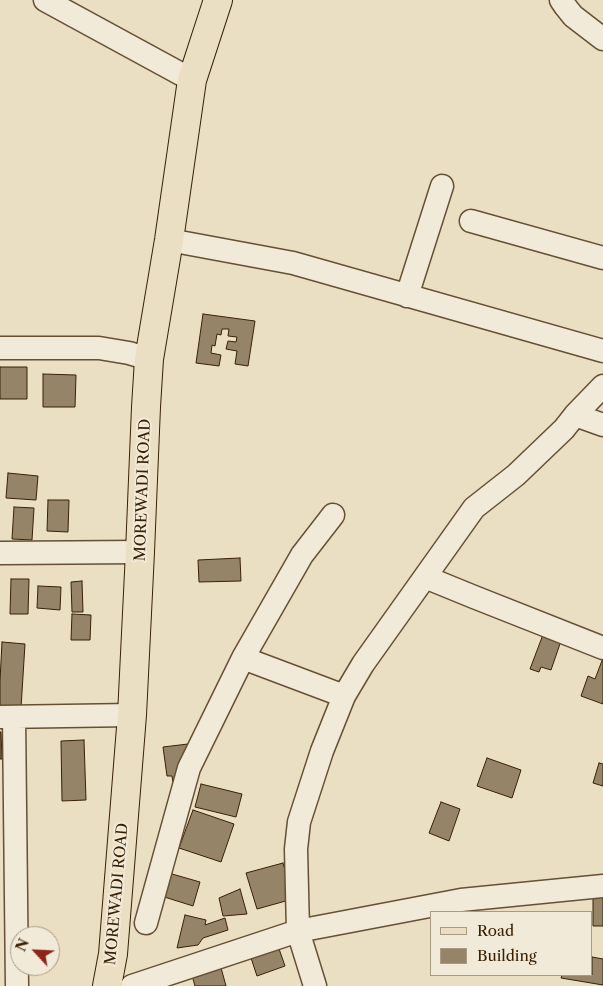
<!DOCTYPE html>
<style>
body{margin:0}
#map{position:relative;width:603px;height:986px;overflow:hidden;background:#ebdfc3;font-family:"Libre Caslon Text",serif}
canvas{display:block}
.legend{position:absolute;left:430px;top:911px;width:162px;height:65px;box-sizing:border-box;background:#f2ead8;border:1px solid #a89a83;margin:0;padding:6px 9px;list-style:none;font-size:15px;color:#382103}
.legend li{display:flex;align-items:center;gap:10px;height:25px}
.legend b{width:25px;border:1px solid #a89a83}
.north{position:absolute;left:10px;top:926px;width:50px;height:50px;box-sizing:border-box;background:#f2ead8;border:1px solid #a89a83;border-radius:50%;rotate:295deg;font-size:14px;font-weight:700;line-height:20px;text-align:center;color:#382103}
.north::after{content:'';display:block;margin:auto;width:18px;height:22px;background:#8f2418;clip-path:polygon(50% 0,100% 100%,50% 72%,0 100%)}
</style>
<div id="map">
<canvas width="603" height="986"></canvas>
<ul class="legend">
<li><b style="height:6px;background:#ebdfc3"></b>Road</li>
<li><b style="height:14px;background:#958467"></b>Building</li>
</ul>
<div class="north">N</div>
</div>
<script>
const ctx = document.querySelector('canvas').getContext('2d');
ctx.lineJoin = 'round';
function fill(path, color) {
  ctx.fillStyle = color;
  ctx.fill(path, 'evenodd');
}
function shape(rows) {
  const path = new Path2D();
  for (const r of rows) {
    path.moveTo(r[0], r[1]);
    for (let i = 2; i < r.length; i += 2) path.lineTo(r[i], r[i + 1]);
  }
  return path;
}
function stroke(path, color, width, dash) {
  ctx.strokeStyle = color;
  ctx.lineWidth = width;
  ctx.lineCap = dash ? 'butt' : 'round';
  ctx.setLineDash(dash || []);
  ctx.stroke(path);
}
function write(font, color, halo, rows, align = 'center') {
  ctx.font = font + ' "Libre Caslon Text",serif';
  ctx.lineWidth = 4;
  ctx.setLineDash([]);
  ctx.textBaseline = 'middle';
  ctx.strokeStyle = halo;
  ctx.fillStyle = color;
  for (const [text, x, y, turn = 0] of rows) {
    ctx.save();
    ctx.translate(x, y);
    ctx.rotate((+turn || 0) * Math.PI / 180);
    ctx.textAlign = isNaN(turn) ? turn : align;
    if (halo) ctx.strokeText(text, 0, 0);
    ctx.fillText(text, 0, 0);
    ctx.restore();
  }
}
const building = shape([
 [203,314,255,321,248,366,235,364,237,351,226,349,228,341,236,342,237,337,228,336,229,329,222,329,221,335,217,334,215,346,212,345,211,353,221,355,219,366,196,363,203,314],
 [0,367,27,367,27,399,0,399,0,367],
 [43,374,76,375,75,407,43,407,43,374],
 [8,473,38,476,36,500,6,498,8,473],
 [48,500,69,500,68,532,47,531,48,500],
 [14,507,34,508,32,540,12,539,14,507],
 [240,558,241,581,199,582,198,560,240,558],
 [11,579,29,579,28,614,10,614,11,579],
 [82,581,83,612,72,612,71,582,82,581],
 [38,586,61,587,60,610,37,608,38,586],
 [72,614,91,615,90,640,71,640,72,614],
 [544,632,562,638,551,670,541,667,539,672,530,669,544,632],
 [2,642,25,644,21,708,0,707,0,681,2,642],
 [603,658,603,704,581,696,588,676,595,679,603,658],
 [0,732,1,732,2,759,0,759,0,732],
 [84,740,86,800,62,801,61,741,84,740],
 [188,744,190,758,174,791,172,776,167,776,163,747,188,744],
 [487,758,521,770,512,798,477,786,487,758],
 [599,763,603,764,603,786,593,783,599,763],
 [201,784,242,794,236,817,195,807,201,784],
 [441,802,460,809,449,841,429,833,441,802],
 [193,810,234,824,221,862,179,848,193,810],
 [283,863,293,899,257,909,246,873,283,863],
 [165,872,200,882,193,906,158,895,165,872],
 [240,889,247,914,223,916,219,898,240,889],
 [593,894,603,894,603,926,593,926,593,894],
 [185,915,206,920,205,925,225,918,228,930,203,938,198,945,177,948,185,915],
 [277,943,285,966,257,976,249,952,277,943],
 [592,957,603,959,603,985,561,978,562,975,592,975,592,957],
 [220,964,226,986,195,986,191,972,220,964]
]);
fill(building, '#958467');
stroke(building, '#382103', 1);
const minor = shape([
 [45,0,192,80],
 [561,0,565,6,573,16,603,39],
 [471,221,603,258],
 [169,240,293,263,603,351],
 [407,296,442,186],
 [0,348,99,348,129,353,149,359],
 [575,415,603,425],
 [0,553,140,552],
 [425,577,474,597,603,648],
 [243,658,344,696],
 [0,717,132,715],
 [14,717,17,986],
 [146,923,189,768,243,658,302,555,333,515],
 [132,986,298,931,461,900,603,886],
 [315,986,298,931,296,849,299,822,322,751,344,696,363,664,474,508,516,475,564,429,575,415,603,386]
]);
const major = shape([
 [107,986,113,954,132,715,140,552,146,407,149,359,169,240,192,80,218,0]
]);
stroke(minor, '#655033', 25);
stroke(major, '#382103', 30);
stroke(minor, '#f2ead8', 22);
stroke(major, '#ebdfc3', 28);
write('15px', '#382103', '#f2ead8', [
 ["MOREWADI ROAD",143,490,-88],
 ["MOREWADI ROAD",117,894,-85]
]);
</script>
